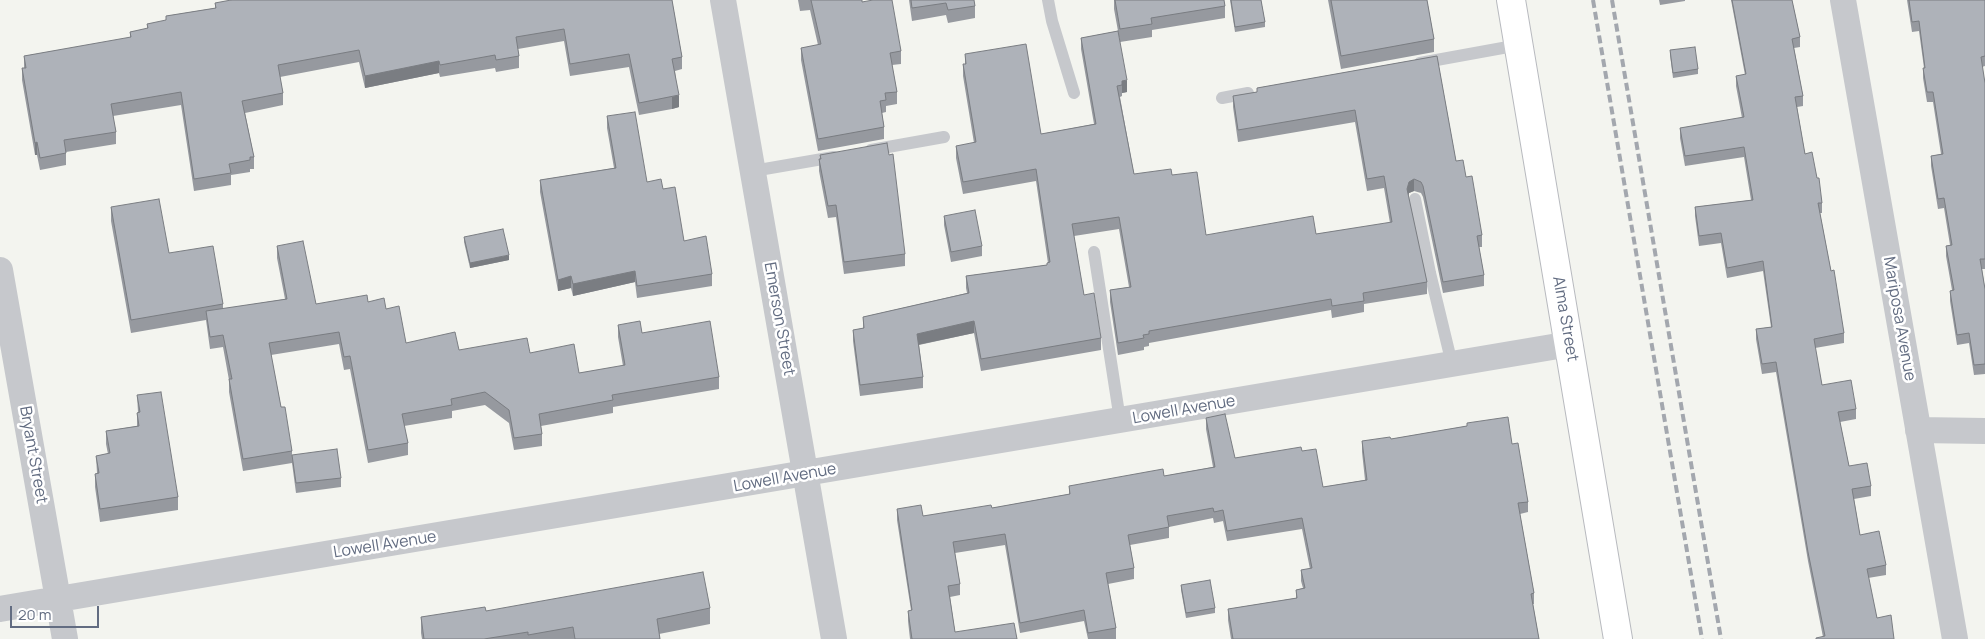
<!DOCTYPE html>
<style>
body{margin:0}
#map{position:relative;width:1985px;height:639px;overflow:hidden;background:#f3f4ef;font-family:Manrope,sans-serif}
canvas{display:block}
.scale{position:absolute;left:10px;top:606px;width:89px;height:22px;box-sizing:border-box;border:2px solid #626c81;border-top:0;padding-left:6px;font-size:15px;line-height:18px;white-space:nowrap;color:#626c81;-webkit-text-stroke:4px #fff;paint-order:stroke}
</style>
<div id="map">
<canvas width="1985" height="639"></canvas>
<div class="scale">20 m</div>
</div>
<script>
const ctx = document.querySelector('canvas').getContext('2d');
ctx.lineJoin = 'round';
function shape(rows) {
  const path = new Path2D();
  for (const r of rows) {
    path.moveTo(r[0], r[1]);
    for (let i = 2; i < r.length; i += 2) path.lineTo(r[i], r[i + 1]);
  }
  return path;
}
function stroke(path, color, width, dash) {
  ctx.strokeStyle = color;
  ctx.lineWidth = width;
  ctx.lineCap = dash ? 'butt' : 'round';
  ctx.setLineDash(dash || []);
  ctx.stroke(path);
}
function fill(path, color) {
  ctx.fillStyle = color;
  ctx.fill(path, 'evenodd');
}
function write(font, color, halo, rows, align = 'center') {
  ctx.font = font + ' Manrope,sans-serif';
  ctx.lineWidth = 5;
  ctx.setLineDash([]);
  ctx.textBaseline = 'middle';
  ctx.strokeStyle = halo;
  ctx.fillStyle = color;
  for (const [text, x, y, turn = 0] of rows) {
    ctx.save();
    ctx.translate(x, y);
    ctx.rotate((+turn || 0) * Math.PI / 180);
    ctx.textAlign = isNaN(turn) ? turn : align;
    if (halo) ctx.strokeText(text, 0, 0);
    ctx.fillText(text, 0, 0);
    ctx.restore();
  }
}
const primary = shape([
 [1511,0,1618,639]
]);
stroke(primary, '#b8babf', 30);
stroke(shape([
 [1048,0,1052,21,1074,93],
 [1420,63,1519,45],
 [1222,98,1248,93],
 [871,150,944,137],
 [753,171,834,157],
 [1415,199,1430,273,1452,364],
 [1094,252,1120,420]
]), '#c6c8cc', 12);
stroke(shape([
 [723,0,834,639],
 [1843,0,1955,639],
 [0,270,65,639],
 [1918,430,1985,431],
 [0,609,1570,344]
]), '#c6c8cc', 26);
stroke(primary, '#fff', 28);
stroke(shape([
 [1593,0,1702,639],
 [1612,0,1721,639]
]), '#a3a7ae', 4, [8, 4]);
fill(shape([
 [672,0,682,57,682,69,675,71,679,107,672,109,639,115,629,67,570,76,564,41,518,49,519,56,519,68,496,72,495,68,440,77,439,73,365,88,359,62,280,77,283,93,283,105,245,113,254,157,254,169,250,169,250,172,231,175,231,185,194,191,181,105,113,116,116,132,116,144,66,152,66,165,40,170,37,155,35,155,22,80,22,68,24,68,24,56,130,38,130,32,147,29,147,24,166,21,166,16,215,8,215,3],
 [798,0,862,0,862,2,901,51,901,64,892,65,897,92,897,104,886,106,886,112,882,113,884,127,884,139,818,151,801,60,801,48,818,45,810,10,800,11],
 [909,0,974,0,975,6,975,18,948,23,946,15,912,21],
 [1114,0,1224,0,1225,6,1225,18,1152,30,1152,37,1120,42,1114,9],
 [1230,0,1261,0,1265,22,1265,27,1235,32],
 [1328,0,1427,0,1434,39,1434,52,1341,69],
 [1659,0,1685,0,1685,1,1660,5],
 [1731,0,1792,0,1800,37,1800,47,1794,48,1803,96,1803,106,1797,107,1805,154,1817,178,1822,203,1822,213,1820,213,1831,271,1844,333,1844,343,1815,348,1822,385,1856,409,1856,419,1840,422,1849,466,1871,486,1871,496,1854,499,1860,535,1886,565,1886,575,1868,578,1877,618,1823,637,1808,561,1776,372,1762,374,1756,339,1756,329,1771,327,1763,271,1727,278,1721,243,1699,246,1695,216,1695,207,1751,200,1744,157,1685,166,1680,138,1680,128,1742,118,1736,86,1736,76,1745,75],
 [1907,0,1985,0,1985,66,1982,67,1985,83,1985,269,1982,269,1985,289,1985,374,1974,375,1969,343,1957,345,1950,301,1950,291,1952,290,1946,256,1946,246,1950,245,1944,208,1938,209,1931,166,1931,156,1941,154,1933,102,1927,102,1923,78,1923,68,1924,68,1919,31,1912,32],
 [1118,31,1127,92,1122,93,1122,96,1120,97,1134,174,1172,175,1206,235,1316,234,1390,223,1384,188,1367,191,1355,122,1238,142,1233,107,1233,96,1257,92,1257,88,1437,56,1456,161,1466,177,1482,235,1482,247,1479,247,1484,275,1484,286,1443,293,1423,197,1421,193,1414,191,1409,193,1408,196,1427,282,1427,294,1364,304,1364,312,1332,318,1331,310,1149,343,1149,346,1144,347,1144,350,1118,355,1110,302,1110,290,1129,287,1119,229,1074,236,1084,295,1101,338,1101,350,981,371,974,333,919,345,923,377,923,388,860,396,853,341,853,330,863,328,863,317,967,293,966,288,966,276,1047,265,1048,263,1036,181,963,194,956,158,956,146,974,143,963,76,963,64,965,64,965,54,1041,134,1094,124,1081,49,1081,38],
 [1670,50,1698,69,1698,74,1673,78,1670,55],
 [607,116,647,182,663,189,684,241,712,274,712,286,637,298,635,282,573,296,571,288,558,291,540,192,540,180,614,168,607,128],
 [820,155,905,254,905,266,844,274,836,217,828,218,819,171,819,159,820,159],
 [111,207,169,253,223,304,223,309,285,299,277,258,277,246,316,304,368,302,386,309,406,343,459,350,530,353,579,373,623,366,618,337,618,325,642,333,719,377,719,389,613,407,613,413,541,426,542,434,542,446,514,450,509,423,485,405,452,411,452,418,404,426,408,443,408,455,368,463,350,369,344,370,339,344,271,355,281,407,292,451,292,455,341,478,341,487,296,493,292,463,243,471,229,392,229,380,223,347,210,349,206,320,131,333,111,221],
 [944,216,982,246,982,256,951,262,944,225],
 [464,237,509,260,470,268,464,242],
 [137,395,178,497,178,510,100,522,95,487,95,474,97,473,96,456,108,454,106,444,106,431,137,426,137,413,138,412],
 [1206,418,1235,458,1302,451,1323,487,1365,480,1362,452,1362,441,1391,439,1467,426,1467,423,1512,444,1528,502,1528,512,1520,514,1534,593,1534,604,1533,604,1539,639,1231,639,1228,620,1228,609,1296,598,1296,590,1303,588,1301,581,1301,570,1310,569,1302,529,1227,541,1223,521,1214,523,1213,518,1169,527,1169,538,1130,545,1134,568,1134,579,1108,584,1116,628,1116,639,1088,639,1084,621,1020,633,1005,545,955,553,960,584,960,595,950,597,955,632,1017,639,910,639,908,621,908,611,911,610,897,520,897,509,923,516,992,508,1069,494,1069,486,1164,476,1213,467,1206,429],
 [1181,585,1215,608,1215,613,1186,618,1181,590],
 [710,608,710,624,659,634,660,639,422,639,421,633,421,617,486,611]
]), '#96999f');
fill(shape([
 [439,61,439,73,365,88,365,76],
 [1127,80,1127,92,1122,93,1122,81],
 [679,95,679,107,672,109,672,97],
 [37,142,37,155,35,155,35,143],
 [1414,179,1414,191,1409,193,1407,201,1407,189,1409,182],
 [509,255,509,260,470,268,470,263],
 [635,271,635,282,573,296,573,284],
 [571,276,571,288,558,291,558,280],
 [974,321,974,333,917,345,917,334]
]), '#7a7d82');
const building = shape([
 [231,0,672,0,682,57,672,59,679,95,639,103,629,54,570,64,564,29,516,37,519,56,496,60,495,55,440,65,439,61,365,76,359,50,278,65,283,93,242,101,254,157,250,157,250,160,229,164,231,173,194,179,181,92,111,104,116,132,64,140,66,153,40,158,37,142,35,143,22,68,26,68,24,56,131,37,130,32,148,28,147,24,166,20,166,16,216,8,215,3,231,0],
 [811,0,862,0,862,2,873,0,892,0,901,51,890,53,897,92,885,93,886,100,880,101,884,127,818,139,801,48,821,44,811,0],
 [911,0,974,0,975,6,948,10,946,3,912,8,911,0],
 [1115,0,1224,0,1225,6,1151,18,1152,24,1120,29,1115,0],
 [1231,0,1261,0,1265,22,1235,27,1231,0],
 [1331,0,1427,0,1434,39,1341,56,1331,0],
 [1732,0,1792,0,1800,37,1792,39,1803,96,1795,97,1805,154,1812,152,1817,178,1819,178,1822,203,1818,203,1831,271,1834,270,1844,333,1814,339,1822,385,1851,380,1856,409,1838,412,1849,466,1867,463,1871,486,1852,489,1860,535,1879,531,1886,565,1867,569,1877,618,1891,615,1894,639,1816,639,1816,638,1825,636,1808,552,1776,362,1762,364,1756,329,1772,327,1763,261,1727,268,1721,233,1699,236,1695,207,1753,200,1744,147,1685,156,1680,128,1744,117,1736,76,1746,74,1732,0],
 [1909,0,1985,0,1985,56,1981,57,1985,83,1985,259,1980,259,1985,289,1985,364,1974,365,1969,333,1957,335,1950,291,1954,290,1946,246,1952,245,1944,198,1938,199,1931,156,1943,154,1933,92,1927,92,1923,68,1925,68,1919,21,1912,22,1909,0],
 [1118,31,1127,80,1122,81,1122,85,1117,86,1134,174,1171,169,1172,175,1197,172,1206,235,1313,216,1316,234,1392,222,1384,176,1367,179,1355,110,1238,130,1233,96,1257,92,1257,88,1437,56,1456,161,1463,160,1466,177,1472,176,1482,235,1477,236,1484,275,1443,282,1423,186,1421,182,1414,179,1409,182,1407,189,1427,282,1363,293,1364,301,1332,306,1331,299,1149,331,1149,334,1143,335,1144,338,1118,343,1110,290,1131,287,1119,217,1072,224,1084,295,1094,293,1101,338,981,359,974,321,917,334,923,377,860,385,853,330,864,328,863,317,969,293,966,276,1047,265,1047,263,1050,262,1036,169,963,182,956,146,976,142,963,64,966,64,965,54,1026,44,1041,134,1096,124,1081,38,1118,31],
 [1695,47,1698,69,1673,73,1670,50,1695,47],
 [635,112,647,182,661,179,663,189,675,187,684,241,706,236,712,274,637,286,635,271,573,284,571,276,558,280,540,180,616,168,607,116,635,112],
 [887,143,889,155,893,154,905,254,844,262,836,205,828,206,819,159,821,159,820,155,887,143],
 [159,199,169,253,213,246,223,304,131,320,111,207,159,199],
 [975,210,982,246,951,252,944,216,975,210],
 [503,229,509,255,470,263,464,237,503,229],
 [303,241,316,304,367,295,368,302,384,298,386,309,399,306,406,343,455,332,459,350,527,338,530,353,574,344,579,373,625,365,618,325,640,321,642,333,710,321,719,377,612,395,613,400,539,414,542,434,514,438,509,410,485,392,451,399,452,405,402,414,408,443,368,450,350,356,344,357,339,332,269,343,281,407,285,407,292,451,243,459,229,379,232,379,223,335,210,337,206,311,287,299,277,246,303,241],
 [161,392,178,497,100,509,95,474,99,473,96,456,110,453,106,431,139,426,137,413,140,412,137,395,161,392],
 [1225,414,1235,458,1301,447,1302,451,1316,449,1323,487,1367,480,1362,441,1390,437,1391,439,1467,426,1467,423,1508,417,1512,444,1518,443,1528,502,1518,503,1534,593,1531,594,1539,639,1233,639,1228,609,1297,598,1296,590,1305,588,1301,570,1312,568,1302,518,1227,531,1223,510,1214,512,1213,508,1167,516,1169,527,1128,535,1134,568,1106,573,1116,628,1088,633,1084,610,1020,623,1005,534,953,542,960,584,948,586,955,632,1014,623,1017,639,912,639,908,611,912,610,897,509,921,505,923,516,991,505,992,508,1070,494,1069,486,1163,469,1164,476,1215,467,1206,418,1225,414],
 [337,449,341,478,296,483,292,455,337,449],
 [703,572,710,608,657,619,660,639,575,639,573,627,528,635,528,632,484,639,424,639,421,617,485,607,486,611,703,572],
 [1210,580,1215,608,1186,613,1181,585,1210,580]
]);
fill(building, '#aeb2b9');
stroke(building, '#7a7d82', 1);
write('16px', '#626c81', '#fff', [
 ["Emerson Street",779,319,80],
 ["Alma Street",1565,319,80],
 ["Mariposa Avenue",1899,319,80],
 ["Lowell Avenue",1184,410,-10],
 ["Bryant Street",33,455,80],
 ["Lowell Avenue",785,478,-10],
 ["Lowell Avenue",385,545,-9]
]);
</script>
